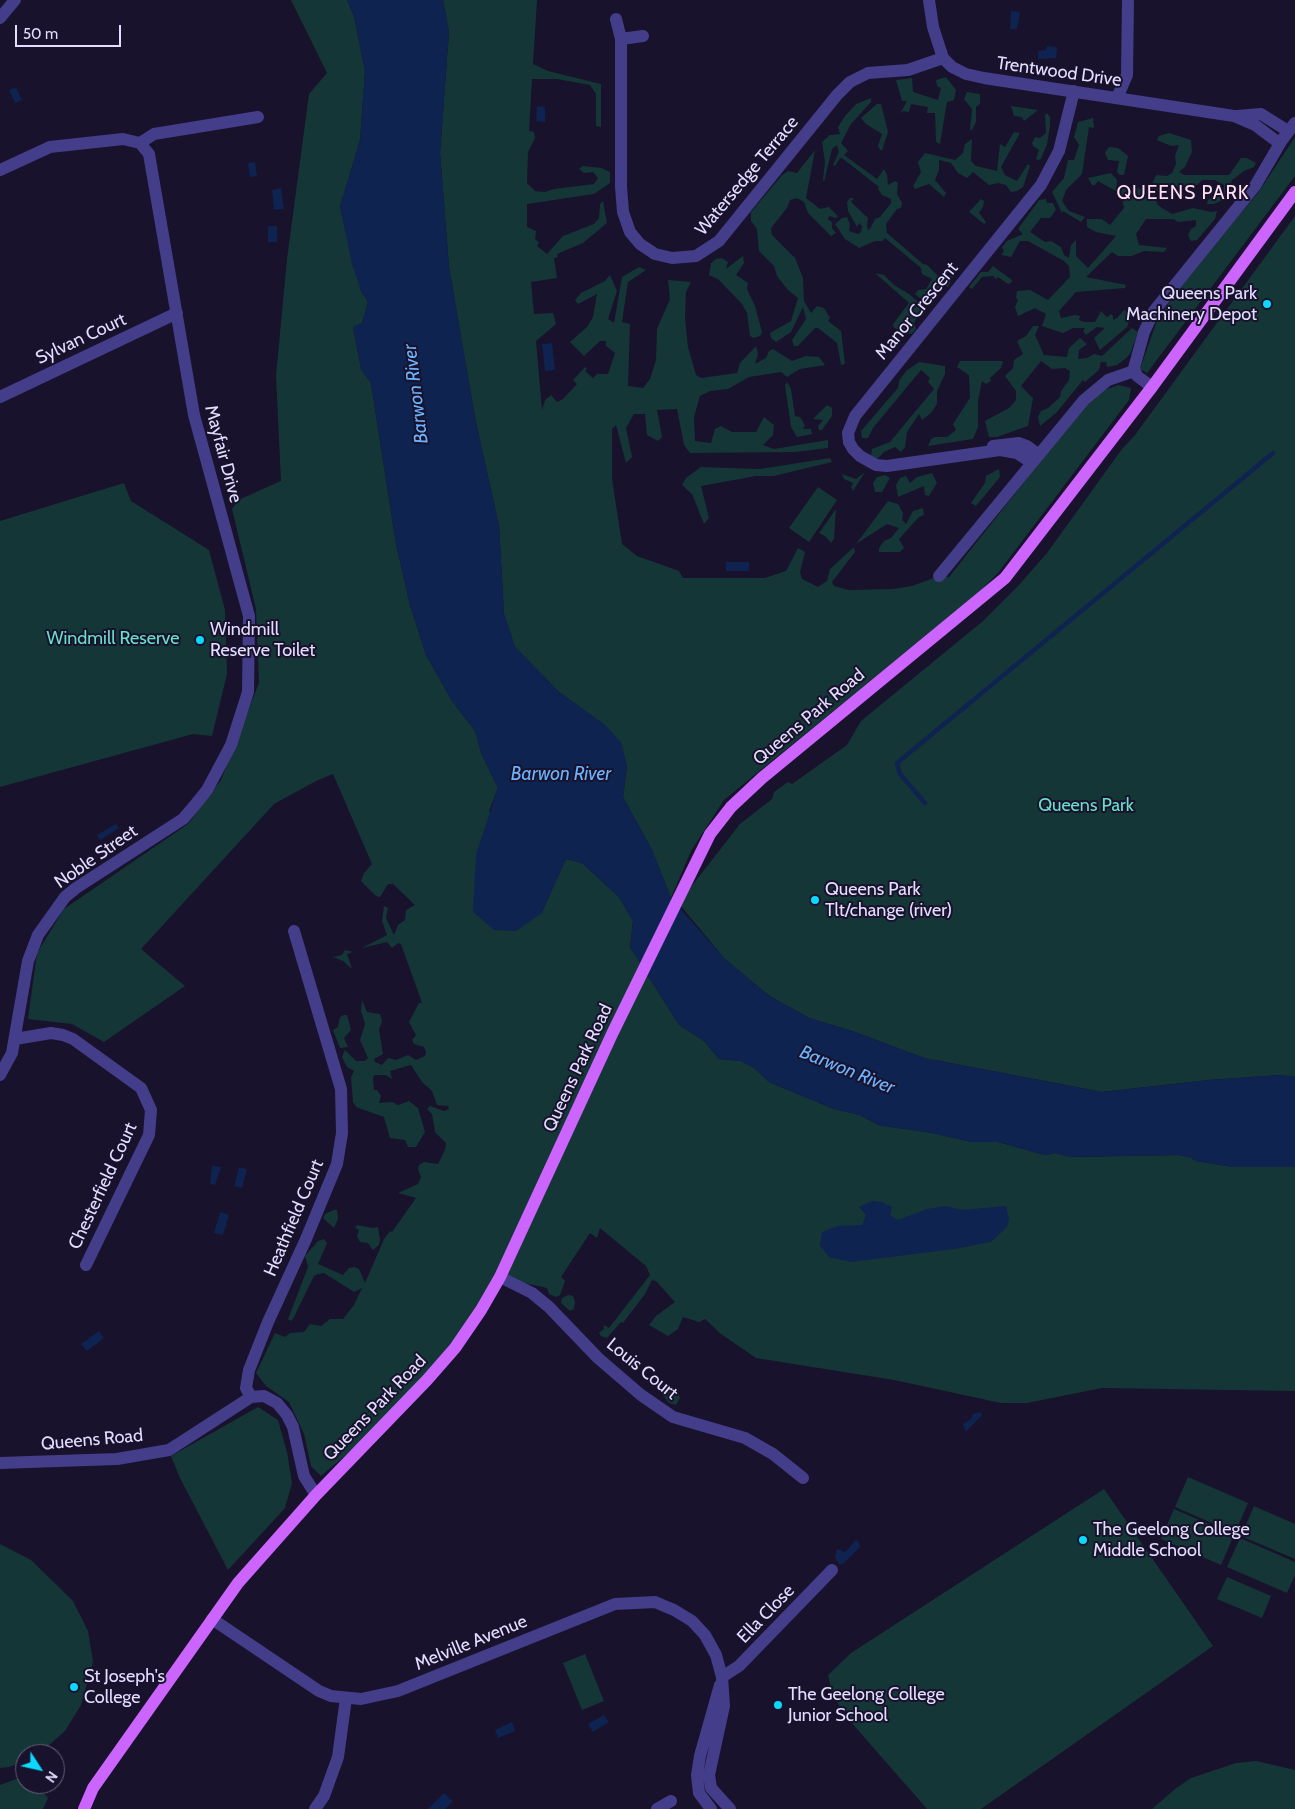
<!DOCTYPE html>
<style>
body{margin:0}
#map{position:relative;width:1295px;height:1809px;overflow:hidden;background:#18122c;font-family:Cabin,sans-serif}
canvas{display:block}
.north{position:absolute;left:15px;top:1744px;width:50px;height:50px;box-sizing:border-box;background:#18122c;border:1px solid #696380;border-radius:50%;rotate:125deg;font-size:14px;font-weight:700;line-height:20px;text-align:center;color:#e3ddff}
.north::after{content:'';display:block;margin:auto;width:18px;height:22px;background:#0bd8fc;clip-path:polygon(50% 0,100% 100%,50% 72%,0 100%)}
.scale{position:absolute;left:15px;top:25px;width:106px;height:22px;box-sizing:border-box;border:2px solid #e3ddff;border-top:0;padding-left:6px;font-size:15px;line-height:18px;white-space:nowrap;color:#e3ddff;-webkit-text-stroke:4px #18122c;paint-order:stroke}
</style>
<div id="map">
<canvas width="1295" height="1809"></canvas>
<div class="north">N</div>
<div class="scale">50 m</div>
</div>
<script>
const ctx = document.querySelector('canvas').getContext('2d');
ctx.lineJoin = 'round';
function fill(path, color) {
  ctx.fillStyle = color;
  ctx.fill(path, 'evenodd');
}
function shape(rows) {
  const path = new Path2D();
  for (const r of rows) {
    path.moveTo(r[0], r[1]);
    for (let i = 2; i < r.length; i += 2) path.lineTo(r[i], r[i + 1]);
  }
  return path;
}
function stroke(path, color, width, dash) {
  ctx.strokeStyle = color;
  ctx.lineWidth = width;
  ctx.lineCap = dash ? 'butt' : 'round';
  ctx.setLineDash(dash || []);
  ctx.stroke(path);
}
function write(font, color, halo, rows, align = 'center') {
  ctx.font = font + ' Cabin,sans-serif';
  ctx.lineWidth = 4;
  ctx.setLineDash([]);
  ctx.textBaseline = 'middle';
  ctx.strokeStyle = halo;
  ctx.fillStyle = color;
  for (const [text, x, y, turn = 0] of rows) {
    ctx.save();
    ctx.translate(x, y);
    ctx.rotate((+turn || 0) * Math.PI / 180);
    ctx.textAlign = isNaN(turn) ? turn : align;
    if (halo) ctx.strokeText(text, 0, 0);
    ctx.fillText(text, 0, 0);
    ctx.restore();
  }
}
fill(shape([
 [291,0,347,0,354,16,365,71,360,140,340,207,361,291,368,302,362,323,353,327,361,369,371,383,396,544,410,605,426,655,452,701,475,731,482,755,498,788,489,811,541,914,566,859,582,863,619,897,633,921,630,947,679,1025,704,1041,719,1059,741,1061,753,1067,769,1082,834,1109,860,1115,878,1125,932,1133,972,1142,998,1142,1045,1155,1055,1153,1070,1157,1178,1155,1190,1157,1196,1161,1233,1167,1295,1167,1295,1391,1102,1388,1027,1403,1001,1403,894,1380,756,1358,721,1334,705,1319,699,1322,683,1317,678,1329,668,1336,649,1325,656,1316,675,1302,656,1281,652,1280,645,1294,623,1323,621,1322,607,1338,601,1336,599,1333,604,1329,604,1325,609,1328,650,1275,646,1266,600,1228,597,1238,590,1233,561,1277,565,1281,560,1295,556,1297,549,1294,547,1288,506,1279,397,1412,321,1476,311,1466,304,1434,289,1402,266,1386,256,1373,275,1333,285,1337,290,1333,304,1332,310,1324,321,1326,330,1319,343,1319,354,1305,362,1288,354,1292,324,1273,318,1274,314,1276,294,1317,291,1321,288,1319,308,1267,305,1256,318,1241,324,1239,327,1243,318,1264,343,1275,349,1268,354,1267,359,1269,365,1283,384,1239,390,1231,392,1232,416,1198,398,1193,418,1184,421,1177,418,1169,419,1165,424,1162,438,1164,445,1150,446,1143,435,1132,432,1114,427,1109,430,1106,444,1111,449,1109,448,1106,437,1105,432,1091,422,1082,411,1065,390,1071,392,1079,386,1075,374,1075,373,1079,374,1090,377,1090,381,1096,379,1103,392,1102,398,1105,409,1101,418,1108,425,1132,416,1147,408,1147,405,1140,390,1138,384,1117,356,1107,353,1102,351,1077,354,1071,347,1067,342,1057,345,1050,356,1061,365,1061,368,1058,360,1040,365,1024,361,1011,362,1000,367,1012,380,1014,382,1021,379,1030,383,1054,374,1059,375,1062,382,1065,388,1058,396,1060,408,1055,416,1060,425,1056,426,1052,424,1047,414,1044,412,1040,416,1035,409,1022,419,1003,422,1003,401,944,398,943,392,948,387,942,362,948,387,935,382,921,384,906,388,908,386,918,394,935,398,925,405,920,406,910,415,905,393,884,388,884,380,897,376,896,361,881,364,873,372,864,333,774,316,781,274,804,141,949,185,986,104,1042,72,1024,28,1019,37,953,64,909,188,824,221,780,259,683,256,609,232,509,238,500,281,481,276,376,287,259,309,94,327,73],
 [443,0,537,0,533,64,548,71,601,84,601,127,596,126,596,94,590,85,557,79,532,79,529,131,534,132,535,138,528,152,527,183,535,191,545,192,554,189,594,184,598,178,593,172,584,173,579,169,583,166,601,168,610,172,610,183,594,194,527,204,527,227,536,231,535,239,539,243,537,246,547,254,563,236,594,224,599,218,600,204,603,201,607,223,583,243,557,254,558,257,554,258,557,278,531,282,534,314,553,313,556,324,536,341,542,410,545,400,551,395,557,402,563,399,577,384,573,380,585,367,587,369,585,371,593,378,597,374,608,374,615,353,606,346,606,341,600,341,584,356,570,342,587,327,593,317,597,294,578,304,575,300,581,293,605,281,610,275,617,291,608,319,614,323,622,277,639,267,646,270,628,282,622,322,630,324,628,386,643,388,650,379,656,360,657,329,670,299,668,280,691,282,686,292,685,318,688,347,696,375,701,378,737,373,740,363,756,346,758,354,755,364,766,358,769,351,773,349,792,361,806,356,819,357,825,365,800,369,787,377,781,372,749,377,728,389,710,391,700,396,694,417,695,441,711,443,715,429,721,426,732,432,756,432,764,417,774,425,773,435,763,445,774,449,828,440,828,448,795,452,690,453,684,445,677,409,657,410,662,437,658,441,647,435,645,414,634,414,626,428,632,457,626,463,616,425,612,429,612,479,622,544,637,556,679,571,683,578,765,578,786,571,798,548,805,552,800,572,802,579,818,587,827,581,830,569,854,547,855,552,832,582,834,586,848,590,893,589,912,586,939,576,949,577,1082,409,1104,390,1119,385,1131,388,1129,400,998,573,979,592,724,800,691,851,671,898,652,850,623,797,627,765,606,726,559,692,515,647,504,614,499,526,475,418,449,267,440,153,449,32],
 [946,77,956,90,954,100,947,102,940,144,936,142,935,113,927,113,928,107,911,104,909,112,903,111,900,114,907,101,902,101,896,80,912,78,913,92,938,100,941,88,937,86,936,80],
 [967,92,980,94,980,104,976,107,976,122,972,130,970,130,972,109,964,99],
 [871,98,871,102,851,124,841,143,848,151,844,155,877,179,884,169,887,175,888,185,895,181,898,183,897,194,902,203,901,208,897,209,886,224,887,233,923,264,927,265,943,281,950,275,953,277,948,287,943,286,938,290,927,304,915,294,918,290,926,289,932,279,922,274,921,268,885,238,882,241,875,241,859,248,845,239,835,224,842,218,847,217,850,224,849,231,858,234,861,232,862,226,859,223,857,227,848,211,847,202,850,198,854,198,851,202,868,218,867,226,868,230,870,229,875,219,880,217,891,203,891,199,882,195,878,189,879,187,842,158,840,158,835,166,833,165,839,152,837,145,832,149,824,182,823,179,825,162,822,142,830,135,840,134,838,127,845,116,856,104],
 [877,104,881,104,888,132,882,150,880,150,878,146,882,134,866,124,861,118],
 [1011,106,1038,110,1024,121,1022,117,1014,116],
 [1047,113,1050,117,1050,126,1047,144,1041,159,1038,160,1036,159,1039,150,1033,146,1032,143,1035,137,1040,138,1046,133,1045,115],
 [1093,118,1094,128,1089,127,1082,174,1066,190,1062,201,1069,211,1085,217,1081,222,1063,211,1062,213,1052,192,1064,178,1068,160,1074,160,1079,145,1074,137,1078,122],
 [1014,132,1020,133,1001,167,1005,175,1017,181,1028,164,1030,166,1023,187,1017,191,1011,192,1006,185,998,183,989,185,973,172,967,178,958,173,951,163,939,160,939,170,935,180,946,193,944,197,929,184,915,189,913,186,921,172,918,162,925,153,955,160,963,153,965,144,972,139,971,161,976,166,997,171,1000,144,1005,147],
 [1169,133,1191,140,1192,152,1185,167,1179,172,1184,175,1229,175,1241,158,1247,158,1256,163,1254,167,1244,171,1231,181,1234,190,1231,196,1214,204,1207,204,1208,200,1224,192,1224,185,1215,180,1202,180,1197,185,1177,187,1177,193,1172,193,1166,187,1158,190,1154,198,1159,206,1172,214,1193,208,1211,212,1217,211,1215,219,1197,240,1191,241,1188,235,1191,229,1196,226,1196,220,1178,222,1173,219,1146,219,1136,234,1139,245,1167,248,1164,252,1144,251,1132,256,1118,256,1112,252,1086,277,1126,285,1125,288,1076,292,1059,311,1061,318,1075,315,1080,316,1079,320,1084,322,1095,322,1101,311,1107,317,1111,314,1113,316,1113,320,1117,318,1124,310,1132,313,1127,327,1100,350,1094,338,1105,328,1097,327,1086,335,1083,331,1085,328,1073,328,1063,333,1042,326,1046,314,1035,308,1018,316,1015,307,1018,300,1016,298,1017,291,1030,290,1048,300,1070,277,1069,266,1064,261,1028,241,1020,241,1011,257,1001,255,1004,251,1002,247,1007,241,1023,234,1018,229,1039,200,1046,199,1047,203,1053,203,1056,210,1050,218,1041,218,1030,232,1045,242,1051,241,1061,247,1064,255,1069,258,1071,245,1076,240,1076,256,1088,268,1116,236,1096,232,1087,227,1087,219,1102,219,1110,225,1124,208,1120,188,1124,185,1149,191,1156,175,1167,176,1172,173,1176,164,1175,156,1179,145,1171,146,1157,140,1159,136],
 [1295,137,1295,176,1147,373,1140,369,1158,318,1191,272,1258,193],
 [1109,147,1118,148,1128,156,1124,175,1120,175,1117,172,1119,161,1108,160,1105,153],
 [815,150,806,198,820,209,829,207,838,216,836,218,829,216,828,219,832,222,832,228,836,233,831,236,808,213,804,202,797,198,790,200,787,208,771,228,772,235,795,258,803,278,804,301,811,313,817,306,824,308,830,318,828,321,841,331,845,364,841,365,837,343,818,328,815,328,798,346,794,346,792,340,806,319,803,307,791,332,776,342,771,338,770,333,791,321,798,298,787,289,777,276,774,266,759,251,757,229,751,221,751,212,782,175,788,171,797,173],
 [1111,173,1117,180,1116,191,1098,181,1095,185,1092,185,1088,178],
 [981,199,984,201,983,207,979,213,986,222,984,224,969,212],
 [1295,216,1295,1077,1281,1075,1209,1080,1102,1092,924,1058,855,1032,809,1018,768,995,725,959,680,905,687,892,740,824,772,799,774,792,788,782,792,784,847,745,861,721,983,621,1018,586,1047,553,1122,449,1135,435],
 [743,256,744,263,736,275,748,283,747,289,755,306,762,332,760,336,754,338,750,336,747,313,742,304,718,279,709,275,711,263,716,259,722,258,728,262,726,269],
 [993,266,1012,280,1011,283,1008,284,998,277,996,279,993,276,982,277,972,289,969,287,981,272,988,272],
 [875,273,884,275,894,285,909,294,917,301,918,307,921,308,924,311,918,316,914,323,916,329,911,334,894,328,893,324,909,303],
 [1033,326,1039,326,1035,335,1044,355,1067,357,1069,348,1080,338,1087,344,1079,350,1078,359,1087,358,1094,354,1102,356,1132,328,1138,332,1130,354,1125,359,1117,365,1107,367,1106,362,1101,362,1099,370,1085,382,1083,380,1056,413,1040,426,1038,417,1041,411,1048,408,1060,397,1061,391,1069,380,1070,371,1065,368,1052,369,1041,361,1021,386,1033,398,1028,426,997,437,989,437,985,421,1009,408,1016,400,1016,391,1005,376,1013,368,1014,360,1023,354,1017,341,1026,336],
 [960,361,1003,361,1001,368,990,378,991,381,986,384,982,381,978,401,978,427,973,439,928,446,931,439,935,437,947,437,956,430,953,424,970,398,969,375,957,367],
 [919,362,945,366,945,374,937,391,937,404,931,413,922,420,919,414,907,432,905,447,901,452,895,447,884,452,877,459,871,456,872,449,890,442,934,389,928,382,930,378,921,370,873,428,868,438,862,438,861,431,898,388,899,381,906,371],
 [787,382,791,389,795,416,800,417,805,425,803,429,811,429,812,434,797,437,791,427,785,385],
 [827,405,832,408,832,416,822,430,819,430,818,426,823,420,813,419],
 [830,458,832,462,774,476,756,476,701,486,709,518,704,524,692,494,682,485,686,478,701,467,760,469],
 [999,469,1000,477,976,506,971,503,985,483,986,476],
 [865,472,853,491,851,487,853,483,844,479,842,474,856,479],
 [932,473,937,483,929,496,925,495,924,486,898,497,896,485,900,478,906,476,910,483,917,477],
 [885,475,890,478,882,492,875,492,873,483,877,477],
 [124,483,131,501,209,550,225,610,227,674,212,736,193,734,0,787,0,521],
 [818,487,837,500,809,542,789,528],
 [888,501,898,504,903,513,902,520,906,524,913,511,923,508,924,515,919,517,899,539,904,548,900,552,879,552,879,548,884,541,891,538,899,528,887,524,856,544],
 [836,509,834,539,831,543,825,536,819,533],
 [345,950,353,952,347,954,352,969,343,961,333,957,342,955],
 [344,1015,347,1015,351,1030,344,1038,348,1047,340,1048,333,1030,338,1027,340,1017],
 [334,1210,337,1210,338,1219,334,1228,323,1218,325,1214],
 [357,1225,373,1228,378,1227,380,1240,379,1245,373,1250,368,1243,360,1242,357,1236,359,1230,355,1228],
 [568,1295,573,1296,575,1302,574,1309,570,1311,561,1303,562,1298],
 [659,1382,674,1388,678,1393,680,1398,676,1405,669,1403,656,1387],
 [258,1407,278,1420,287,1452,292,1483,285,1508,228,1570,180,1478,171,1456],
 [1188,1477,1248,1503,1235,1533,1175,1507],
 [1104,1489,1213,1646,981,1809,927,1809,843,1713,832,1692,828,1675,851,1653],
 [1254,1506,1295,1524,1295,1559,1241,1536],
 [1174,1509,1234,1535,1221,1565,1161,1539],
 [1240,1538,1295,1562,1295,1575,1287,1593,1227,1567],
 [0,1544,31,1560,73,1601,88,1631,93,1662,81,1705,65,1731,39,1754,25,1754,25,1761,9,1767,0,1768],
 [1227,1577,1271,1596,1262,1618,1217,1599],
 [585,1654,604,1701,582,1710,563,1663],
 [1256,1761,1295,1770,1295,1809,1152,1809,1175,1789,1191,1778,1236,1763],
 [25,1776,25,1784,36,1784,48,1798,43,1809,0,1809,0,1785]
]), '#153636');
fill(shape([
 [347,0,443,0,449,32,440,153,449,267,475,418,499,526,504,614,515,647,559,692,606,726,621,742,627,765,623,797,652,850,671,898,725,959,768,995,809,1018,855,1032,924,1058,1102,1092,1209,1080,1281,1075,1295,1077,1295,1167,1233,1167,1196,1161,1190,1157,1178,1155,1070,1157,1055,1153,1045,1155,998,1142,972,1142,932,1133,878,1125,860,1115,834,1109,769,1082,753,1067,741,1061,719,1059,704,1041,679,1025,630,947,633,921,619,897,582,863,566,859,541,914,516,931,494,930,473,912,476,854,498,788,482,755,475,731,452,701,426,655,410,605,396,544,371,383,361,369,353,327,362,323,368,302,361,291,352,264,340,207,360,140,365,71,354,16],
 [1011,11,1020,12,1017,29,1010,29],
 [1047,46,1057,47,1056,58,1038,59,1038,51,1046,50],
 [16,87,22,100,15,103,9,90],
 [537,106,545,107,545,122,536,121],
 [255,162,257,176,250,177,248,163],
 [281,188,284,209,274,210,272,190],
 [268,226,277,226,277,242,268,242],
 [552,343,555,370,545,371,542,344],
 [726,562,749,562,749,571,726,571],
 [116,824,119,828,100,840,97,835],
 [212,1166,221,1167,215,1185,210,1184],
 [239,1167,247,1169,242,1188,234,1186],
 [872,1201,882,1202,892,1207,890,1215,898,1220,927,1209,946,1206,961,1210,1006,1206,1009,1219,1007,1227,991,1242,954,1249,851,1262,829,1257,820,1246,822,1232,837,1226,862,1225,866,1215,859,1207],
 [220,1212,229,1215,223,1235,214,1233],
 [99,1331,104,1338,87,1351,81,1344],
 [980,1412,982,1415,966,1432,963,1424,971,1419,973,1414],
 [855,1541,858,1541,860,1547,843,1564,839,1564,835,1558,837,1549,845,1552],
 [604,1715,609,1722,593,1732,588,1724],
 [512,1722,515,1731,498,1738,495,1730],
 [444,1793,453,1801,445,1809,428,1809]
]), '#0e234f');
stroke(shape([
 [925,803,900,774,897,763,1273,453]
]), '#0e234f', 4.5);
stroke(shape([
 [929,0,933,27,943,58,952,67,966,74,984,78,1234,116,1255,125,1279,143],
 [0,18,15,0],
 [616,19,621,39,621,187,623,212,630,232,640,244,655,254,672,258,696,256,719,241,837,95,850,82,868,73,908,70,943,58],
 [621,39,643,36],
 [1117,98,1127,75,1128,0],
 [1237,116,1261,114,1288,131],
 [0,170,50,147,123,139,140,143,154,134,258,117],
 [1152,387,1137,376,1134,368,1144,332,1154,311,1255,186,1282,140,1295,123],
 [0,397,177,313],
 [993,446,1019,443,1027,446,1039,455],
 [1032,463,1017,453,1000,450,887,466,876,465,860,456,853,449,849,442,848,433,855,416,1041,185,1059,151,1074,91],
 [939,576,1084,400,1108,380,1134,371],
 [15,1039,51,1033,63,1035,73,1039,141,1088,151,1110,149,1135,86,1265],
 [0,1075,12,1053,28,961,38,935,65,897,76,888,183,819,195,805,207,790,231,745,248,692,249,616,194,415,149,154,140,143],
 [500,1277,532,1293,549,1307,598,1358,641,1395,673,1417,745,1438,773,1454,803,1478],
 [251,1397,246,1388,249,1370,268,1322,306,1239,337,1164,342,1133,341,1089,294,931],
 [0,1463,117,1459,169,1450,251,1397,264,1396,277,1403,287,1415,293,1427,304,1476,316,1495],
 [212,1619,319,1691,331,1696,361,1699,398,1691,615,1604,655,1602,674,1610,692,1621,705,1635,716,1655,722,1677,724,1706,709,1775,711,1788,730,1809],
 [722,1677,739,1666,832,1570],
 [315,1809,324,1796,338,1757,346,1698],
 [657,1809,671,1801],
 [711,1809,699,1793,697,1775,700,1756,720,1685]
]), '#443d8a', 12);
stroke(shape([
 [84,1809,93,1788,238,1583,316,1495,427,1380,455,1348,481,1310,500,1277,613,1032,710,834,731,807,762,778,1005,578,1152,387,1295,192]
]), '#cc65fd', 12);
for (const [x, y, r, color] of [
 [1267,304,5,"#0bd8fc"],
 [200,640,5,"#0bd8fc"],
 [815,900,5,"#0bd8fc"],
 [1083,1540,5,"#0bd8fc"],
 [74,1687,5,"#0bd8fc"],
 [778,1705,5,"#0bd8fc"]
]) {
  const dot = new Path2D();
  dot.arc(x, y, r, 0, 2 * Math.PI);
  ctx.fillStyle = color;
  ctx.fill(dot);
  stroke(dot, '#18122c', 2);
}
write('18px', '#e3ddff', '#18122c', [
 ["Trentwood Drive",1059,72,8],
 ["Watersedge Terrace",747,176,-50],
 ["Manor Crescent",917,311,-51],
 ["Sylvan Court",81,339,-25],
 ["Mayfair Drive",223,454,75],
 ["Queens Park Road",809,717,-40],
 ["Noble Street",96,857,-35],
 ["Queens Park Road",578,1068,-65],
 ["Chesterfield Court",103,1186,-65],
 ["Heathfield Court",294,1218,-67],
 ["Louis Court",642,1369,39],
 ["Queens Park Road",375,1408,-46],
 ["Queens Road",92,1440,-5],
 ["Ella Close",766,1614,-46],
 ["Melville Avenue",471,1643,-22]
]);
write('18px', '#e3ddff', '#18122c', [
 ["Queens Park",1257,294,"right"],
 ["Machinery Depot",1257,315,"right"],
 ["Windmill",210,630],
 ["Reserve Toilet",210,651],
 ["Queens Park",825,890],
 ["Tlt/change (river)",825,911],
 ["The Geelong College",1093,1530],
 ["Middle School",1093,1551],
 ["St Joseph's",84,1677],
 ["College",84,1698],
 ["The Geelong College",788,1695],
 ["Junior School",788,1716]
], 'left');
write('18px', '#68e0c8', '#18122c', [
 ["Windmill Reserve",113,639],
 ["Queens Park",1086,806]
]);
ctx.letterSpacing = '1px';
write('19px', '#ffdff2', '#18122c', [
 ["QUEENS PARK",1183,193]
]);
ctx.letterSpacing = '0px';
write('italic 19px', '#6cb3fd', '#18122c', [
 ["Barwon River",416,394,-97],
 ["Barwon River",561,774],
 ["Barwon River",847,1070,22]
]);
</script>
